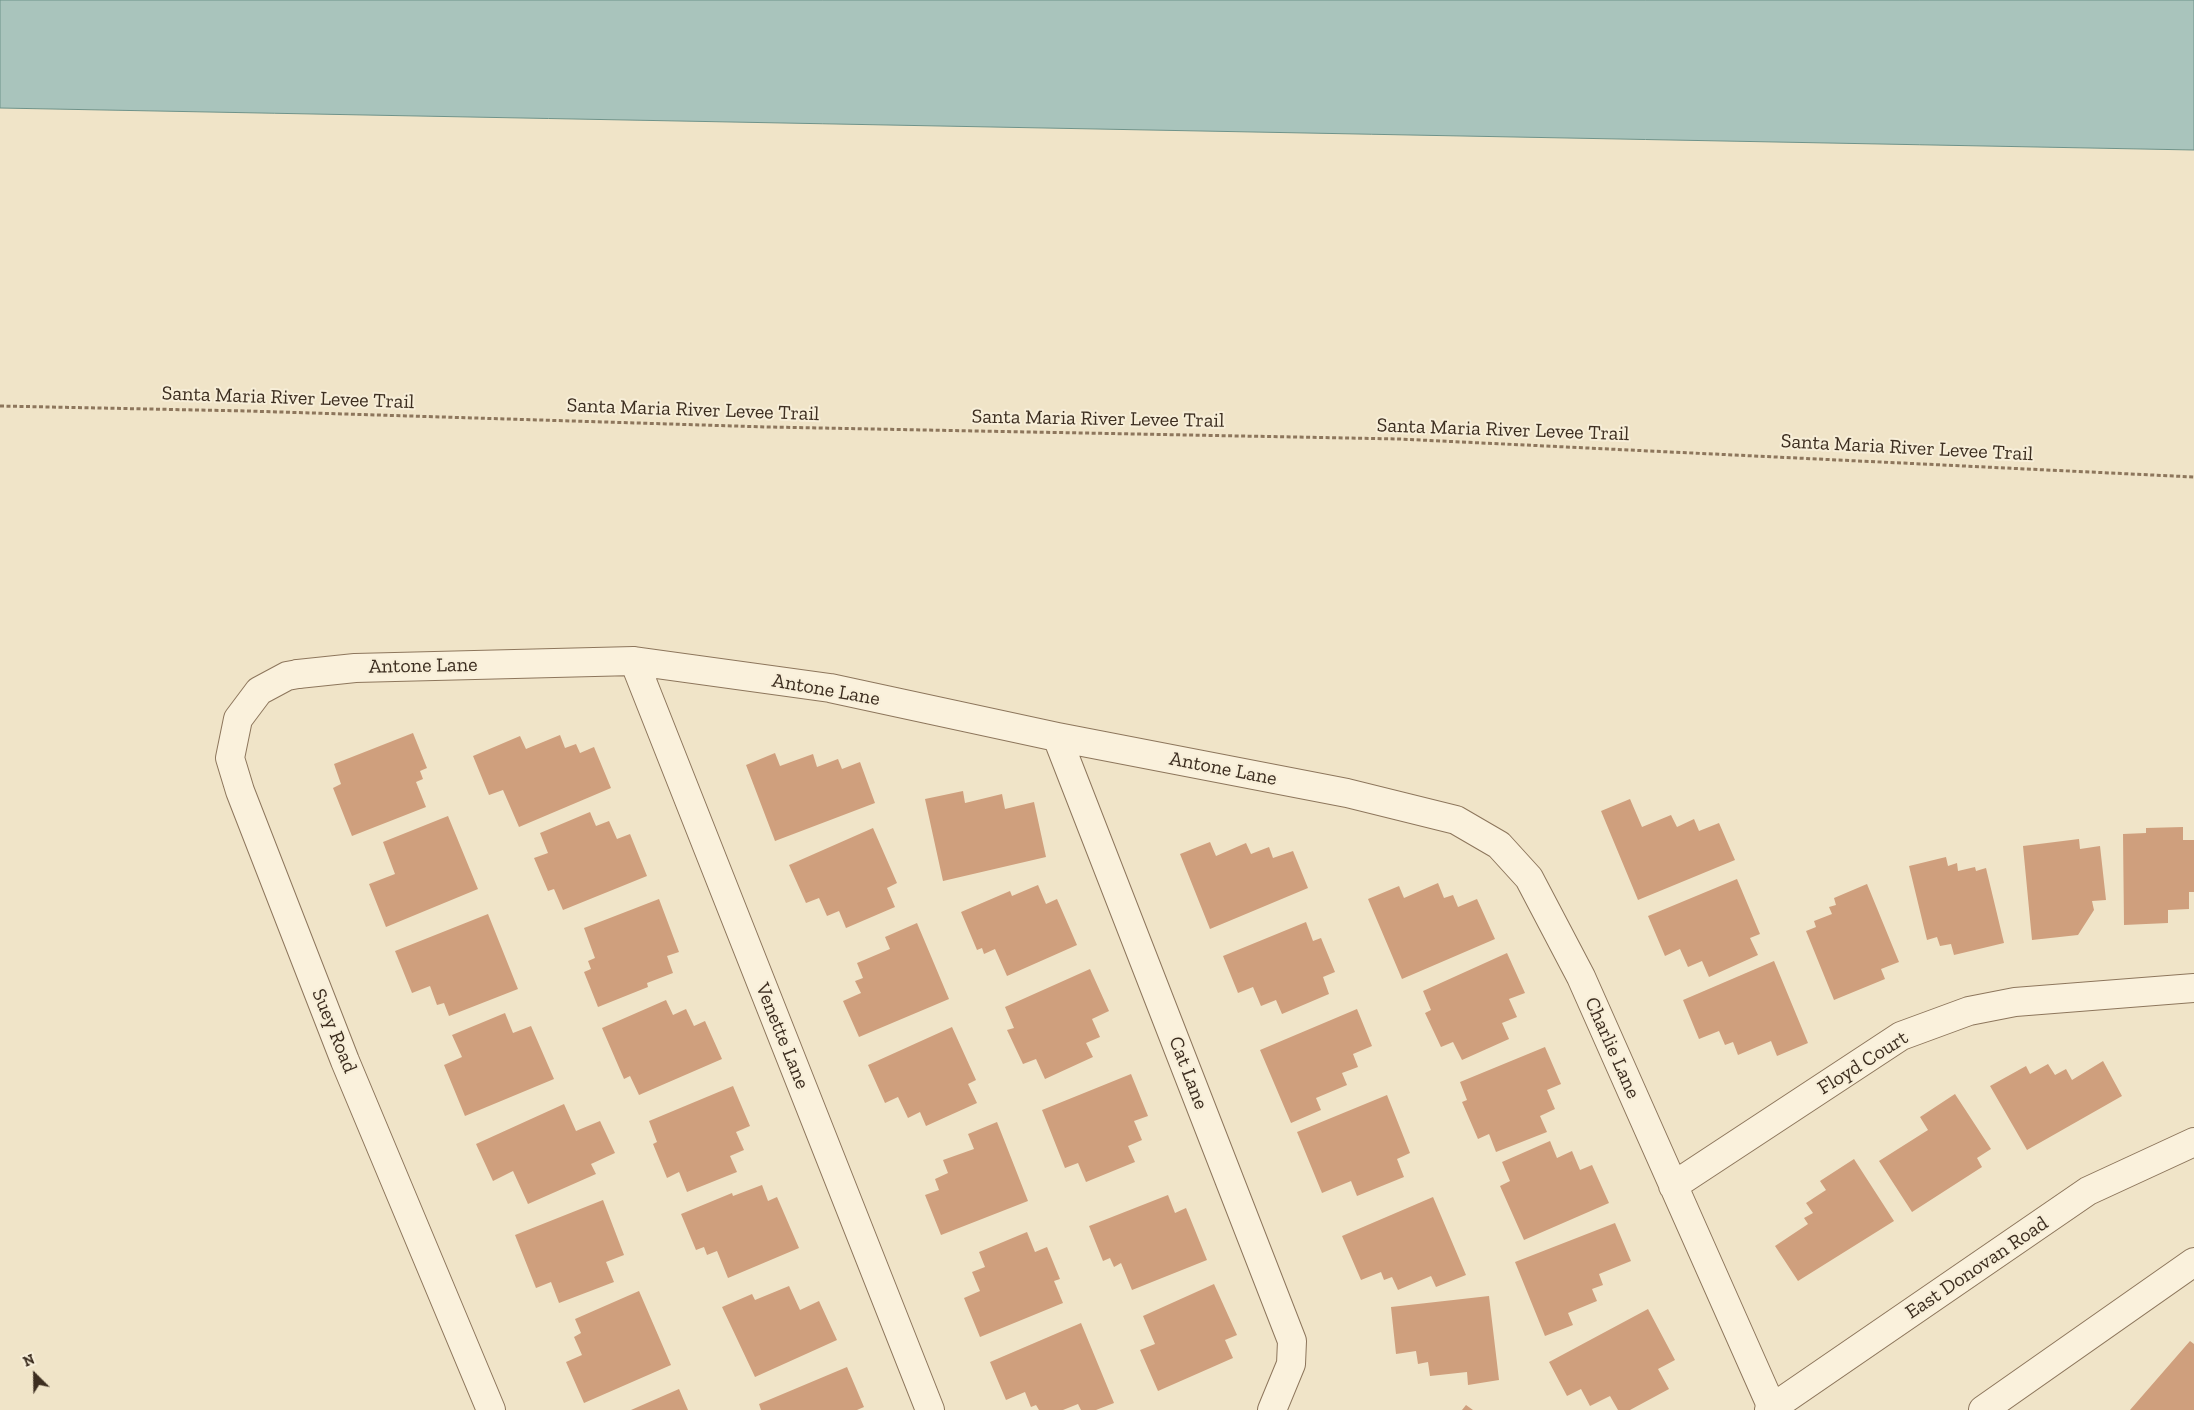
<!DOCTYPE html>
<style>
body{margin:0}
#map{position:relative;width:2194px;height:1410px;overflow:hidden;background:#f0e4c8;font-family:"Zilla Slab",serif}
canvas{display:block}
.north{position:absolute;left:10px;top:1350px;width:50px;height:50px;-webkit-text-stroke:4px #f7eed8;paint-order:stroke;rotate:337deg;font-size:14px;font-weight:700;line-height:20px;text-align:center;color:#3d2e20}
.north::after{content:'';display:block;margin:auto;width:18px;height:22px;background:#3d2e20;clip-path:polygon(50% 0,100% 100%,50% 72%,0 100%)}
</style>
<div id="map">
<canvas width="2194" height="1410"></canvas>
<div class="north">N</div>
</div>
<script>
const ctx = document.querySelector('canvas').getContext('2d');
ctx.lineJoin = 'round';
function fill(path, color) {
  ctx.fillStyle = color;
  ctx.fill(path, 'evenodd');
}
function shape(rows) {
  const path = new Path2D();
  for (const r of rows) {
    path.moveTo(r[0], r[1]);
    for (let i = 2; i < r.length; i += 2) path.lineTo(r[i], r[i + 1]);
  }
  return path;
}
function stroke(path, color, width, dash) {
  ctx.strokeStyle = color;
  ctx.lineWidth = width;
  ctx.lineCap = dash ? 'butt' : 'round';
  ctx.setLineDash(dash || []);
  ctx.stroke(path);
}
function write(font, color, halo, rows, align = 'center') {
  ctx.font = font + ' "Zilla Slab",serif';
  ctx.lineWidth = 4;
  ctx.setLineDash([]);
  ctx.textBaseline = 'middle';
  ctx.strokeStyle = halo;
  ctx.fillStyle = color;
  for (const [text, x, y, turn = 0] of rows) {
    ctx.save();
    ctx.translate(x, y);
    ctx.rotate((+turn || 0) * Math.PI / 180);
    ctx.textAlign = isNaN(turn) ? turn : align;
    if (halo) ctx.strokeText(text, 0, 0);
    ctx.fillText(text, 0, 0);
    ctx.restore();
  }
}
const water = shape([
 [0,0,2194,0,2194,150,0,108,0,0]
]);
fill(water, '#a9c4bc');
stroke(water, '#6f938a', 1);
fill(shape([
 [413,733,427,768,420,771,423,779,416,782,426,807,352,836,333,788,341,784,334,764],
 [560,735,565,748,576,744,580,753,594,747,611,788,519,827,503,790,489,795,473,756,520,736,526,749],
 [775,753,780,766,813,754,817,767,838,759,842,769,860,762,875,803,775,841,746,765],
 [963,791,965,803,1002,794,1005,809,1034,802,1046,857,943,881,925,799],
 [1630,799,1642,827,1671,815,1677,827,1694,819,1699,831,1719,823,1735,860,1638,900,1601,811],
 [590,812,596,826,609,821,617,839,630,834,647,876,563,910,554,889,548,891,534,858,548,853,540,833],
 [448,816,478,889,386,927,369,884,395,874,383,842],
 [2183,827,2183,840,2194,840,2194,892,2189,892,2189,909,2168,910,2168,923,2124,925,2123,834,2146,833,2146,828],
 [873,828,897,883,887,888,895,907,846,928,839,911,827,916,819,898,806,903,789,865],
 [2079,839,2080,849,2100,846,2106,900,2092,901,2094,910,2078,935,2032,940,2023,846],
 [1210,842,1216,856,1246,843,1251,854,1269,847,1273,858,1293,851,1308,888,1210,929,1180,854],
 [1946,857,1948,866,1957,863,1958,871,1975,867,1976,871,1986,868,2004,943,1954,955,1951,944,1940,946,1937,937,1927,940,1909,866],
 [1737,879,1760,934,1750,938,1758,955,1709,977,1702,961,1688,967,1680,949,1665,956,1648,916],
 [1438,883,1444,898,1453,895,1458,907,1477,899,1495,939,1402,979,1368,899,1399,886,1404,898],
 [1867,884,1899,962,1881,969,1885,979,1834,1000,1806,931,1816,927,1814,921,1832,914,1829,907,1836,905,1834,898],
 [1038,885,1046,904,1057,899,1077,945,1007,976,995,949,984,954,982,948,977,950,961,912,1010,891,1012,896],
 [659,899,679,952,667,956,673,973,647,983,648,987,598,1007,584,972,591,969,588,961,595,958,584,928],
 [488,914,518,989,449,1016,444,1003,437,1005,430,986,412,993,395,951],
 [1306,922,1313,941,1321,938,1335,972,1323,977,1329,994,1282,1014,1276,1000,1261,1006,1253,987,1238,993,1223,956],
 [917,923,949,999,859,1037,843,1001,861,993,855,981,863,978,857,963,890,949,885,937],
 [1507,953,1525,993,1509,999,1517,1017,1502,1023,1509,1039,1462,1060,1453,1042,1441,1047,1425,1013,1431,1010,1423,991],
 [1774,961,1808,1043,1777,1056,1771,1041,1738,1055,1733,1042,1725,1045,1719,1031,1699,1039,1683,1000],
 [1090,969,1109,1011,1092,1019,1100,1037,1086,1043,1093,1057,1045,1079,1036,1059,1023,1064,1007,1030,1014,1028,1005,1007],
 [666,1000,673,1015,686,1009,694,1026,705,1021,722,1059,639,1095,630,1076,624,1079,602,1028],
 [1357,1009,1372,1046,1353,1054,1358,1067,1342,1073,1347,1085,1316,1098,1321,1110,1291,1123,1260,1050],
 [505,1013,513,1033,531,1026,554,1079,465,1116,444,1065,462,1057,452,1035],
 [952,1027,976,1080,968,1084,977,1103,926,1126,920,1112,908,1118,898,1097,885,1103,868,1065],
 [1545,1047,1561,1084,1547,1090,1555,1109,1540,1116,1547,1132,1496,1152,1489,1134,1478,1139,1462,1102,1467,1100,1460,1082],
 [2103,1061,2122,1096,2027,1150,1990,1086,2026,1066,2030,1074,2048,1064,2055,1075,2066,1069,2072,1080],
 [1131,1074,1148,1116,1134,1121,1142,1140,1128,1146,1135,1162,1086,1182,1078,1163,1065,1168,1042,1110],
 [733,1086,750,1126,736,1132,744,1150,730,1156,737,1172,687,1192,679,1172,667,1178,653,1144,657,1142,649,1121],
 [1955,1094,1991,1149,1977,1158,1982,1167,1912,1212,1879,1161,1928,1130,1920,1117],
 [1387,1095,1410,1153,1397,1159,1404,1177,1357,1196,1351,1181,1322,1193,1297,1132],
 [564,1104,576,1131,600,1121,615,1153,591,1164,596,1174,528,1204,513,1171,493,1181,476,1144],
 [997,1122,1028,1201,941,1235,925,1195,939,1190,935,1179,948,1173,943,1160,974,1149,968,1134],
 [1550,1141,1557,1158,1572,1151,1580,1170,1592,1165,1609,1203,1524,1240,1500,1186,1510,1181,1502,1162],
 [1854,1159,1894,1221,1798,1281,1775,1246,1808,1224,1804,1218,1813,1213,1806,1203,1826,1190,1820,1181],
 [762,1185,768,1201,777,1197,799,1248,728,1278,717,1251,707,1255,704,1247,696,1250,681,1214,732,1193,733,1196],
 [1168,1195,1175,1213,1186,1208,1207,1260,1132,1290,1121,1263,1114,1267,1110,1258,1103,1261,1089,1226],
 [1433,1197,1466,1275,1436,1287,1431,1276,1398,1290,1392,1277,1384,1280,1381,1272,1361,1280,1342,1236],
 [603,1200,624,1255,606,1262,614,1282,559,1303,551,1282,536,1288,515,1235],
 [1615,1223,1631,1261,1599,1274,1603,1285,1592,1289,1597,1301,1568,1313,1573,1325,1545,1336,1515,1262],
 [1027,1232,1035,1252,1047,1247,1060,1279,1054,1281,1063,1303,980,1337,964,1298,980,1291,972,1272,985,1267,979,1252],
 [1214,1284,1237,1335,1225,1340,1233,1358,1158,1391,1140,1350,1155,1344,1143,1316],
 [789,1286,800,1310,819,1301,837,1340,755,1377,722,1307,752,1294,755,1300],
 [639,1291,671,1365,584,1403,566,1362,582,1355,574,1337,581,1333,575,1319],
 [1489,1296,1499,1380,1468,1385,1467,1372,1430,1376,1428,1362,1418,1364,1416,1351,1396,1354,1391,1307],
 [1648,1309,1675,1360,1658,1369,1669,1389,1630,1410,1618,1410,1610,1396,1590,1406,1581,1389,1567,1396,1549,1362],
 [1081,1323,1114,1403,1096,1410,1081,1410,1078,1404,1063,1410,1039,1410,1036,1405,1031,1407,1025,1392,1006,1400,990,1362],
 [2190,1341,2194,1344,2194,1410,2130,1410],
 [847,1367,864,1407,857,1410,761,1410,759,1404],
 [679,1389,688,1410,631,1410],
 [1466,1405,1473,1410,1462,1410]
]), '#cf9f7d');
const minor = shape([
 [634,661,930,1410],
 [298,674,355,668,634,661,830,688,1057,737,1347,793,1456,820,1499,845,1529,878,1581,977,1773,1410],
 [1057,737,1292,1341,1291,1364,1272,1410],
 [1673,1186,1901,1036,1969,1011,2015,1002,2194,988]
]);
const tertiary = shape([
 [298,674,287,676,259,691,238,719,230,758,240,791,345,1061,491,1410],
 [1769,1410,2088,1191,2194,1142],
 [1983,1410,2194,1262]
]);
stroke(minor, '#8d765c', 30);
stroke(tertiary, '#8d765c', 30);
stroke(shape([
 [0,406,247,411,767,427,1399,439,2194,477]
]), '#8d765c', 3, [4, 2.5]);
stroke(minor, '#faf1dc', 28);
stroke(tertiary, '#faf1dc', 28);
write('20px', '#3d2e20', '#f7eed8', [
 ["Santa Maria River Levee Trail",288,398,2],
 ["Santa Maria River Levee Trail",693,410,2],
 ["Santa Maria River Levee Trail",1098,419,1],
 ["Santa Maria River Levee Trail",1503,430,2],
 ["Santa Maria River Levee Trail",1907,448,3],
 ["Antone Lane",423,666,-1],
 ["Antone Lane",826,690,10],
 ["Antone Lane",1223,769,11],
 ["Suey Road",334,1031,68],
 ["Venette Lane",782,1036,68],
 ["Charlie Lane",1612,1048,66],
 ["Floyd Court",1863,1063,-32],
 ["Cat Lane",1188,1073,69],
 ["East Donovan Road",1977,1268,-34]
]);
</script>
